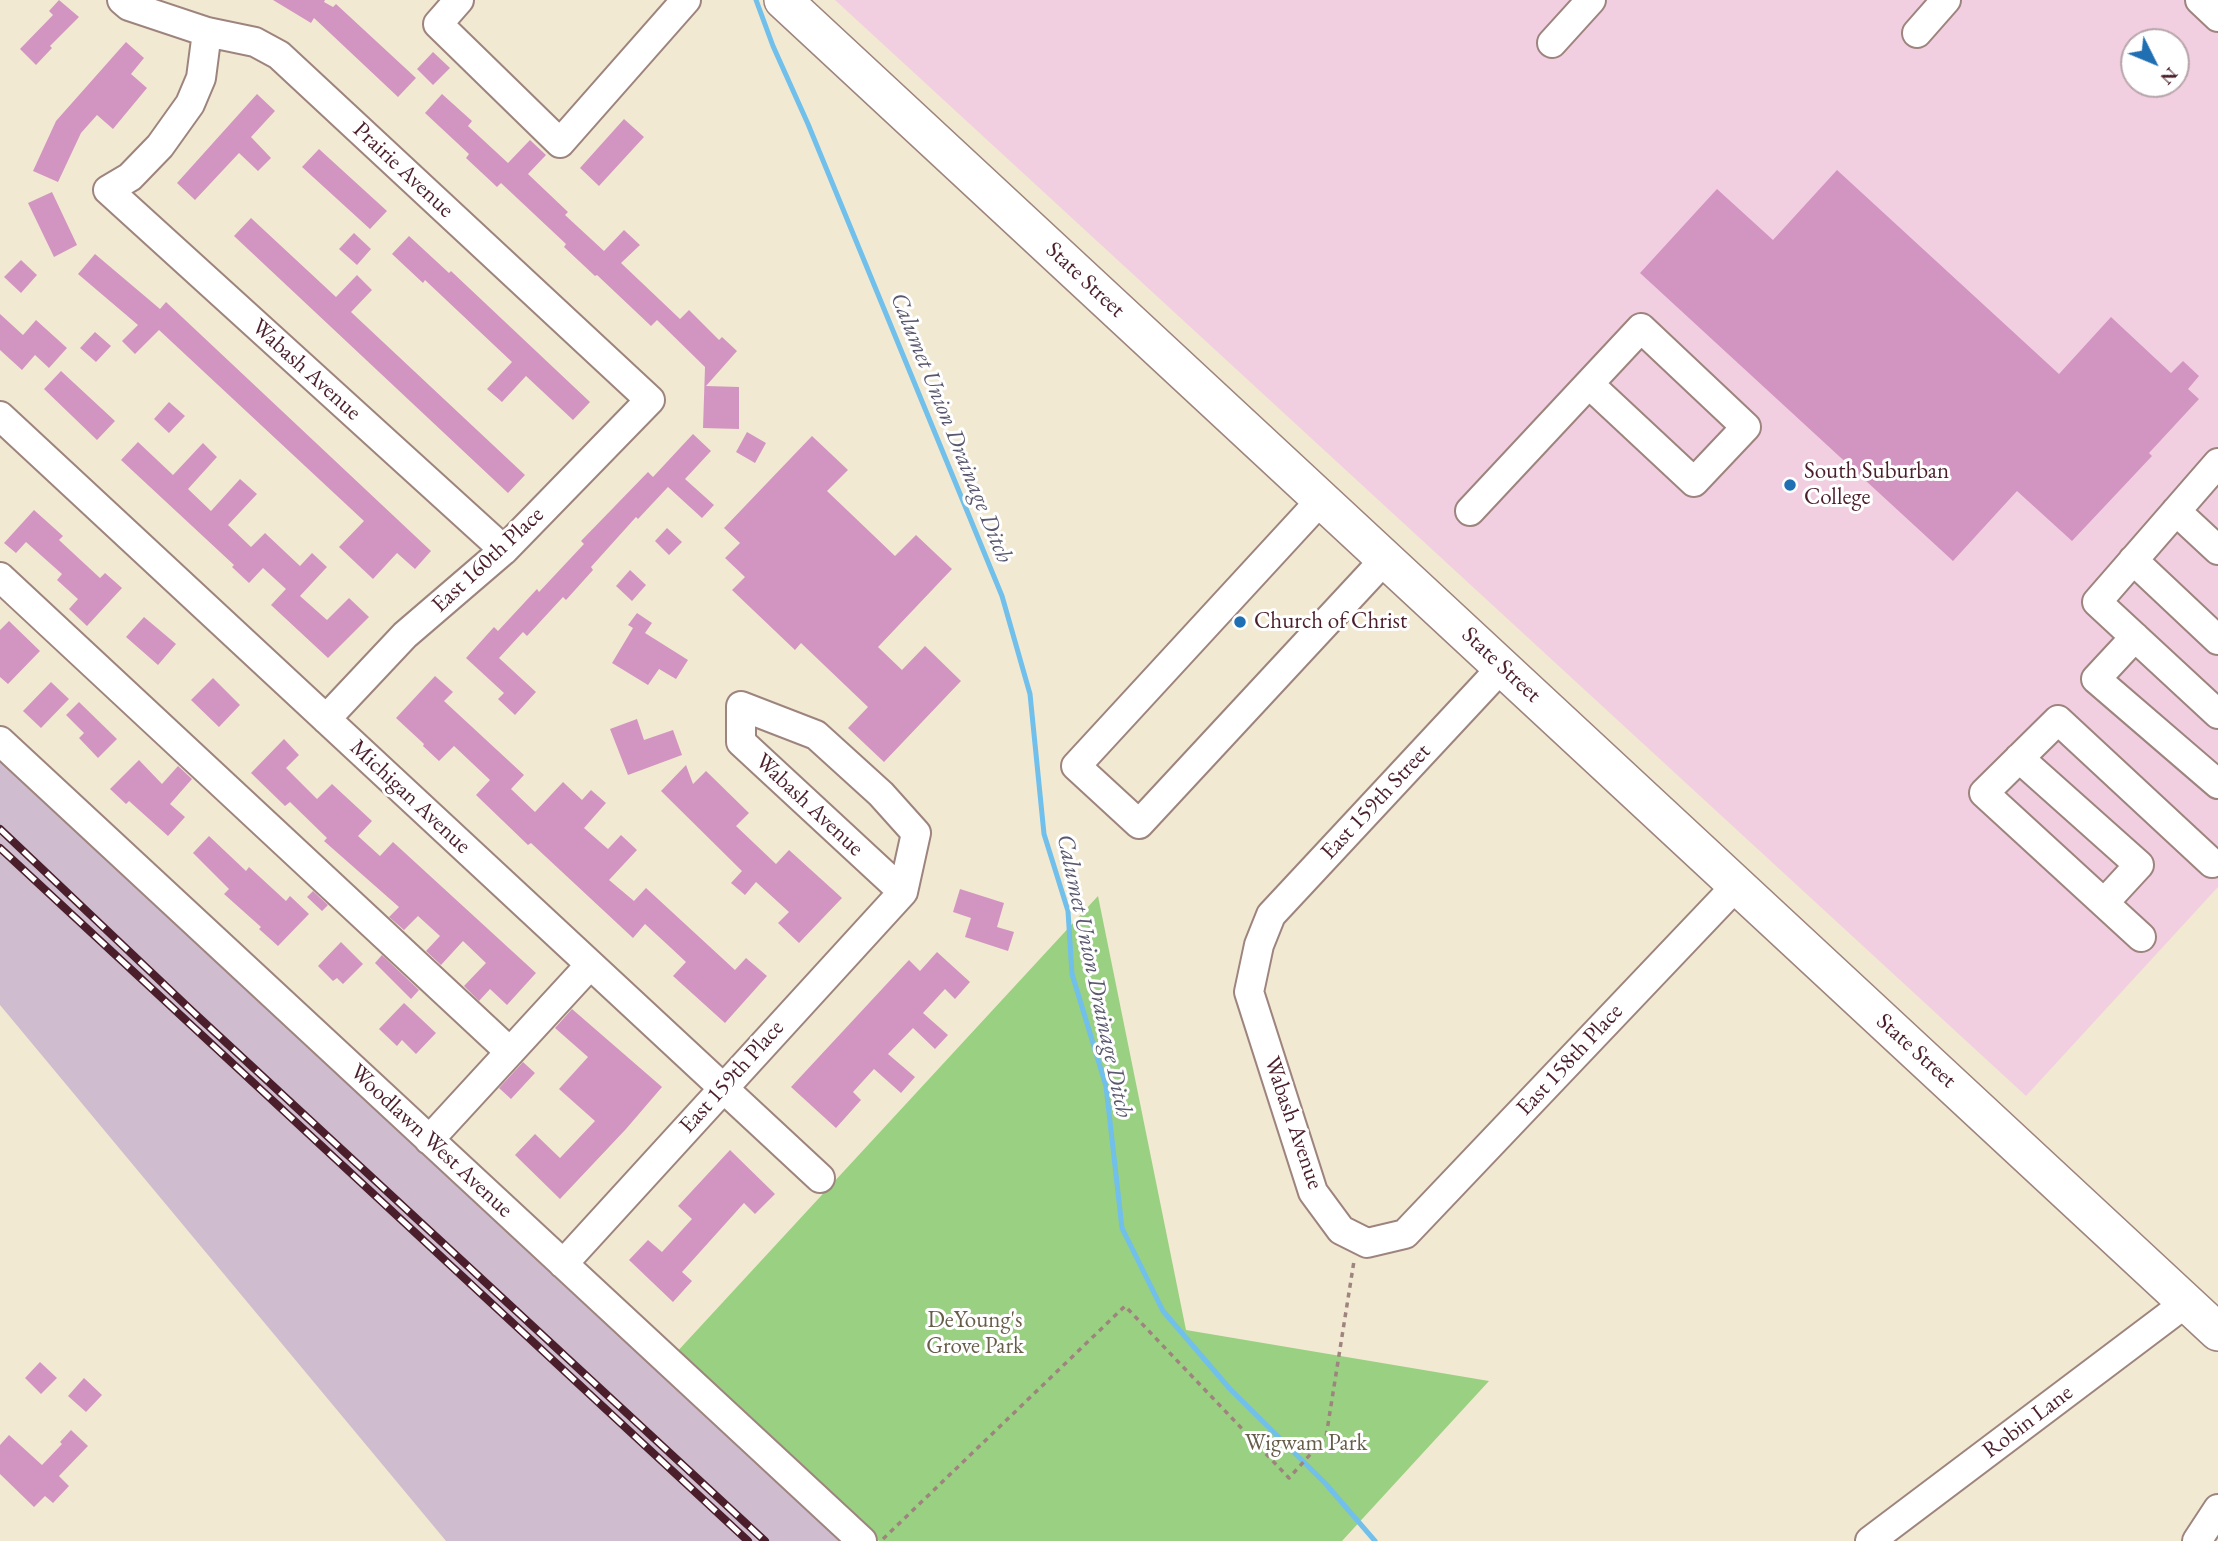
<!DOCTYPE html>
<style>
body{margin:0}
#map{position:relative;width:2218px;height:1541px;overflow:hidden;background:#f2e9d2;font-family:"EB Garamond",serif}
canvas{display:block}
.north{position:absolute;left:2120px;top:28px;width:70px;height:70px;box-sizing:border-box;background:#fff;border:2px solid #b7a5aa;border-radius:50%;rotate:133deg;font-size:19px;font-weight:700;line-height:28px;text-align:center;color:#4a1f2b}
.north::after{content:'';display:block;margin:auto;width:24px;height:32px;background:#1f6fb2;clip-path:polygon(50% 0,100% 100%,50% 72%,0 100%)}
</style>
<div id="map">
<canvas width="2218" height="1541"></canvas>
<div class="north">N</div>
</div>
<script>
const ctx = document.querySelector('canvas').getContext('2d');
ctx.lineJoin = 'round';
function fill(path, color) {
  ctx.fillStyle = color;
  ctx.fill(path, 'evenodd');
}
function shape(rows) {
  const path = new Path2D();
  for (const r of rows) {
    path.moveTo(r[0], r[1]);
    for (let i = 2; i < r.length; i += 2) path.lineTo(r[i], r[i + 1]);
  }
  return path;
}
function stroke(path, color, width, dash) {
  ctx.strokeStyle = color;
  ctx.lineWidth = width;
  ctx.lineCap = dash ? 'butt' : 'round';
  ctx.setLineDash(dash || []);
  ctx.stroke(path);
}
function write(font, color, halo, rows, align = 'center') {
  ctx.font = font + ' "EB Garamond",serif';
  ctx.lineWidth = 6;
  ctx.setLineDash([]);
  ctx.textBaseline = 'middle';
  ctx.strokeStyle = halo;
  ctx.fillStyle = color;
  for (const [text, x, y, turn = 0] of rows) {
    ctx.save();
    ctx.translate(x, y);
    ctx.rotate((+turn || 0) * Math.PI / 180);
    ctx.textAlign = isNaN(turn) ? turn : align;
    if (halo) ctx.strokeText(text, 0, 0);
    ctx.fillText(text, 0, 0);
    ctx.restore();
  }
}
fill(shape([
 [835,0,2218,0,2218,887,2026,1096],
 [2134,42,2176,42,2176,84,2134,84]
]), '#f2cfe0');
fill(shape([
 [0,730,862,1541,446,1541,0,1005]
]), '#cfbdcf');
fill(shape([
 [1098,896,1186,1330,1489,1381,1342,1541,879,1541,675,1354]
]), '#9ad081');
stroke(shape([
 [756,0,773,46,808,124,1002,596,1030,694,1044,834,1068,911,1072,974,1106,1086,1122,1228,1163,1311,1230,1389,1325,1483,1375,1541]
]), '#71bfeb', 5);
fill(shape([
 [59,0,79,17,50,46,52,48,36,65,20,49,53,15,49,11],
 [273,0,325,0,324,2,333,7,336,4,416,78,398,97,314,18,311,23],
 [126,42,144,58,131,74,147,88,113,129,97,115,81,133,58,182,33,171,56,121],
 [433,52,450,68,433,85,417,69],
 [257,94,275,111,251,137,271,158,258,171,239,153,195,200,177,183],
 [442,94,472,121,468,126,508,163,530,140,546,155,528,174,568,212,565,215,604,251,624,230,640,245,621,263,680,319,689,310,719,340,722,337,737,351,706,386,739,387,739,429,703,428,705,367,657,320,651,326,597,275,595,276,564,247,566,244,501,183,497,187,466,158,469,154,425,113],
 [624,119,644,137,599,186,580,168],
 [319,149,387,211,370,229,302,167],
 [1837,170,2059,374,2111,317,2171,373,2183,361,2199,376,2188,389,2199,399,2149,453,2152,456,2072,541,2017,491,1953,561,1640,273,1717,189,1773,240],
 [52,192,77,245,54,257,28,203],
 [251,218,336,297,357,275,372,290,351,312,525,475,508,493,234,236],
 [354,233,371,249,357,265,339,249],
 [409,236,449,273,451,271,590,402,573,420,526,376,502,402,487,389,512,362,425,280,423,283,392,254],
 [95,254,160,309,166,302,431,551,415,569,397,553,373,579,339,547,364,521,159,330,135,354,122,341,138,325,78,274],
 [21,260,37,275,21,293,4,277],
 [0,314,23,335,36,320,67,348,49,368,35,355,22,370,0,350],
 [95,332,111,346,96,362,80,348],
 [61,371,115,421,97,440,44,389],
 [169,402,185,416,169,433,154,419],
 [747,432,766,443,755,463,736,452],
 [693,434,711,451,685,479,714,505,702,518,668,487,638,519,636,517,591,567,593,570,566,600,563,597,527,636,523,632,499,658,536,692,515,715,498,699,504,693,466,658,494,627,498,631,537,589,539,592,584,544,581,541,648,472,653,477],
 [812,436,848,470,827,491,895,556,916,535,952,569,878,647,902,670,925,646,961,681,884,762,848,728,868,707,801,643,795,650,732,590,745,577,725,558,740,543,724,528],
 [138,442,173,475,203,443,217,457,188,489,211,511,240,479,257,494,228,525,251,547,265,533,300,566,312,553,327,567,300,596,327,620,349,598,369,617,328,658,271,605,286,589,263,568,249,583,232,567,234,565,121,460],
 [34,510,63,536,59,540,100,578,105,573,122,588,87,626,69,609,78,599,57,580,62,574,26,542,16,553,4,543],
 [667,528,682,542,669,555,655,541],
 [630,570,646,585,632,601,616,586],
 [637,613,652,623,645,633,688,660,676,679,659,669,648,685,612,663,633,628,628,625],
 [144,617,176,644,158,665,126,637],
 [9,621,40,651,8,684,0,677,0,630],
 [435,676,453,692,444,701,524,775,511,789,535,812,563,782,582,800,591,790,606,803,584,828,608,849,621,835,637,850,609,880,634,901,646,888,735,970,746,958,767,976,725,1023,673,976,686,962,670,947,645,924,633,938,531,843,528,845,476,795,490,780,454,746,439,761,423,746,424,744,396,718],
 [213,678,240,705,219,727,191,700],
 [51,682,69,699,41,728,23,711],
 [79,702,117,739,98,758,79,738,84,733,66,715],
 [637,719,644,740,673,730,682,755,628,775,610,729],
 [284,739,299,755,286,768,317,799,332,784,372,821,358,836,380,856,393,842,536,973,507,1005,490,989,479,1001,464,986,486,963,463,941,441,965,426,951,440,936,418,916,404,930,389,917,399,907,324,841,327,838,290,802,285,806,251,773],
 [139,760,162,784,178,766,192,779,170,804,185,817,168,836,129,801,126,804,110,789],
 [686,765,693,784,706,771,749,813,736,826,776,864,789,850,842,898,799,943,778,923,789,912,756,882,745,895,731,883,742,871,661,791],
 [209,836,246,871,249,867,286,901,290,896,309,914,278,946,259,929,261,927,224,894,229,889,193,853],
 [960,889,1004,903,997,927,1014,932,1008,951,965,937,971,918,953,912],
 [313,891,328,905,322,911,307,897],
 [341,942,363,964,343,984,337,978,333,981,318,966],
 [937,952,970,982,955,999,945,989,923,1013,948,1035,935,1049,913,1028,888,1054,915,1077,901,1093,874,1069,853,1092,861,1100,836,1128,791,1087,909,960,920,971],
 [382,955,419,990,411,999,375,963],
 [404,1003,436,1033,416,1054,402,1040,397,1046,379,1029],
 [572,1009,662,1087,626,1129,560,1199,515,1155,535,1134,560,1158,595,1121,559,1089,588,1057,555,1028],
 [523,1062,535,1073,511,1099,499,1088],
 [730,1150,775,1194,755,1214,744,1203,682,1272,692,1281,673,1302,629,1260,648,1240,662,1252,692,1219,678,1206],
 [40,1362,57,1378,41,1394,25,1378],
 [84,1378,102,1395,86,1412,68,1396],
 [71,1430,88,1446,59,1476,69,1486,53,1503,45,1496,34,1507,0,1474,0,1445,9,1435,42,1465,62,1444,60,1442]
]), '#d295c1');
const minor = shape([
 [122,0,129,6,207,32,255,42,279,55,650,400,504,550,405,635,326,719],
 [459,0,438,24,560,143,686,0],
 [2200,0,2218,17],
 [207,32,201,78,190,104,160,146,130,177,108,190,504,550],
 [1917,33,1946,0],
 [1552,43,1591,0],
 [0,416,820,1178],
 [2218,463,2097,602,2218,714],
 [1321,500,1076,766,1139,824,1386,558],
 [1470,511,1641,328,1746,427,1694,482,1589,384],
 [2176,511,2218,550],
 [2133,560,2218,640],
 [0,577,510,1052],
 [2135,637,2096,679,2218,784],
 [1503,666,1271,915,1259,945,1249,992,1313,1192,1341,1230,1367,1243,1405,1234,1736,886],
 [0,741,862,1541],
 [2019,758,2139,865,2104,903],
 [2141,937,1984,793,2058,720,2212,863],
 [429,1140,590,965],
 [563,1264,903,892,916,833,881,794,816,735,741,706,741,742,903,892],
 [1870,1541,2187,1302],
 [2197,1541,2218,1509]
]);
const major = shape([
 [783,0,2218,1332]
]);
stroke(minor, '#9e847e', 32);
stroke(major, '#9e847e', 40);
stroke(shape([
 [883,1539,1125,1306,1289,1478,1326,1437,1354,1261]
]), '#9e847e', 3.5, [5, 5]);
stroke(minor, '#fff', 28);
stroke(major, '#fff', 37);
const rail = shape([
 [0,829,192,1011,765,1541],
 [0,848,748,1541]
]);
stroke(rail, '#4a1f2b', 8);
stroke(rail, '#fff', 5, [16]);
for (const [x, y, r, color] of [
 [1790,485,7,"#1f6fb2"],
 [1240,622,7,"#1f6fb2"]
]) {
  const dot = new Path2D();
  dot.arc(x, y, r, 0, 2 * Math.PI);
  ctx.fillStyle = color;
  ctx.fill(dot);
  stroke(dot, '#fff', 2.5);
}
write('23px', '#4a1f2b', '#fff', [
 ["Prairie Avenue",403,170,43],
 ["State Street",1085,280,43],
 ["Wabash Avenue",306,370,42],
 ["East 160th Place",488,560,-43],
 ["State Street",1501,665,43],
 ["Michigan Avenue",410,797,43],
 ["East 159th Street",1376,802,-47],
 ["Wabash Avenue",809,805,43],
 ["State Street",1916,1051,42],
 ["East 158th Place",1570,1060,-47],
 ["East 159th Place",732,1077,-48],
 ["Wabash Avenue",1293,1123,71],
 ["Woodlawn West Avenue",431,1141,43],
 ["Robin Lane",2028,1422,-37]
]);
write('23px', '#4a1f2b', '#fff', [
 ["South Suburban",1804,472],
 ["College",1804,498],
 ["Church of Christ",1254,622]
], 'left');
write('23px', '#665d49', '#fff', [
 ["DeYoung's",975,1321],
 ["Grove Park",975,1347],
 ["Wigwam Park",1306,1444]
]);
write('italic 24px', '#58576e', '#fff', [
 ["Calumet Union Drainage Ditch",951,428,68],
 ["Calumet Union Drainage Ditch",1094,976,78]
]);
</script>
